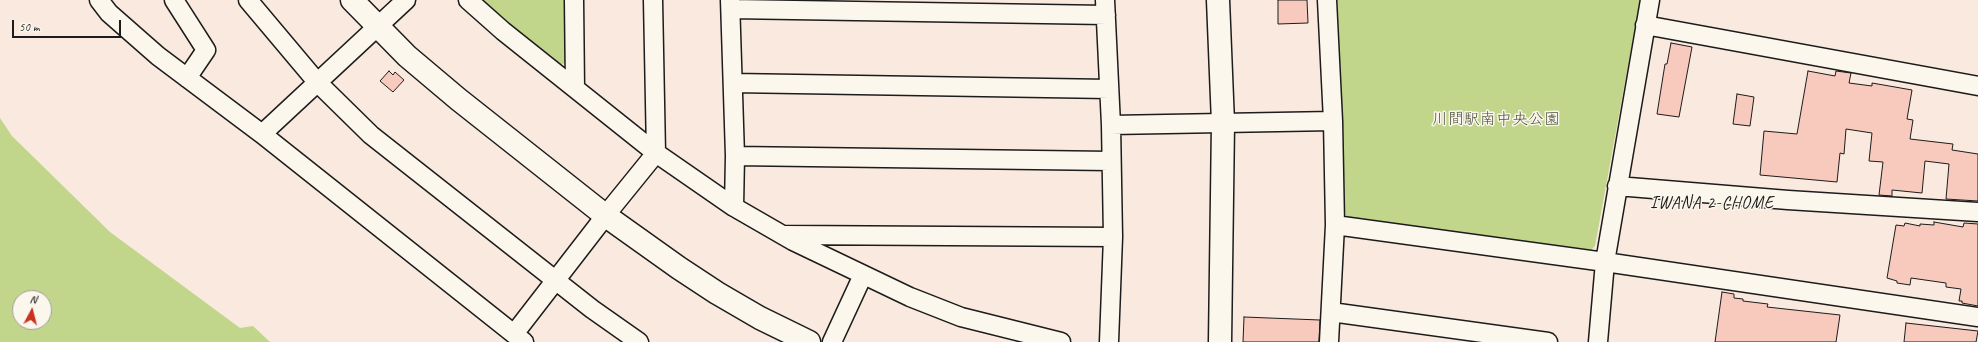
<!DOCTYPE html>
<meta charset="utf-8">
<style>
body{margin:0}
#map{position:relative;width:1978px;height:342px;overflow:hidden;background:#fae9de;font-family:Caveat,sans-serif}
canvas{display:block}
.north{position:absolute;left:12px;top:290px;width:40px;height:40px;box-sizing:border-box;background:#fbf7ec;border:1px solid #a29f99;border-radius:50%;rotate:7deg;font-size:11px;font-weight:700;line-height:16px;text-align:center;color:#1c1c1c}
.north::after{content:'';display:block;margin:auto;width:14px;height:18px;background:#c8321e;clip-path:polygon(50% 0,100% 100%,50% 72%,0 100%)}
.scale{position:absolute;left:12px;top:20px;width:109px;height:18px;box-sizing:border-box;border:2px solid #1c1c1c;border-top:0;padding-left:5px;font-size:12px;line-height:14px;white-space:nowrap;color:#1c1c1c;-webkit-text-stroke:3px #fbf7ec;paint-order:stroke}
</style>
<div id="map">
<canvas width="1978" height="342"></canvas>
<div class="north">N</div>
<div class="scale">50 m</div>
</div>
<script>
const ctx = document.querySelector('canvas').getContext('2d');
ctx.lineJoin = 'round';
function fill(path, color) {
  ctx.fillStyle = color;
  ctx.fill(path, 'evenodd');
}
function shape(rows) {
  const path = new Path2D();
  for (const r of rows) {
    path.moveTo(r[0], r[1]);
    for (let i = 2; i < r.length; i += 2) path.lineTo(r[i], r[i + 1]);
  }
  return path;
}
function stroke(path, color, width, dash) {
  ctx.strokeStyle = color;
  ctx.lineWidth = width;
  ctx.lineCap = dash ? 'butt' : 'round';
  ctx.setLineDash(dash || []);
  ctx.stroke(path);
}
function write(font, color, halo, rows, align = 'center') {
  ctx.font = font + ' Caveat,"Klee One",sans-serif';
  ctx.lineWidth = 3;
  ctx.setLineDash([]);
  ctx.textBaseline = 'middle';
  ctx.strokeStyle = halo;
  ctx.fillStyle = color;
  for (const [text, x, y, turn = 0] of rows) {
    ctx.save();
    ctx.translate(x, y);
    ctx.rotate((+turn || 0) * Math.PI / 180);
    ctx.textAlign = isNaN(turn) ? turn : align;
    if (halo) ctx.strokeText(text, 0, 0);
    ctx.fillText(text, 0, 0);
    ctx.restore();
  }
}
fill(shape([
 [477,0,566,0,567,61,559,67],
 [1334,0,1640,0,1595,246,1588,253,1350,221,1342,210],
 [0,118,12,136,110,232,240,328,253,326,270,342,0,342],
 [20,298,44,298,44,322,20,322]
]), '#c1d68b');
const building = shape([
 [1278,0,1307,0,1308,23,1278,24,1278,0],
 [1671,43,1692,47,1679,117,1657,114,1665,64,1667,64,1671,43],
 [389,71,393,75,395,72,404,80,393,92,380,81,389,71],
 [1808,71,1835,76,1836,71,1851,73,1849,83,1872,86,1872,83,1912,90,1907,119,1913,120,1910,139,1953,144,1952,150,1978,154,1978,201,1946,199,1949,164,1925,161,1922,193,1892,190,1892,196,1879,195,1883,162,1869,161,1872,133,1846,129,1844,154,1840,153,1837,182,1760,175,1764,131,1797,134,1808,71],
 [1737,94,1754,97,1750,126,1733,124,1737,94],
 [1934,222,1963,227,1964,223,1978,224,1978,306,1962,303,1962,301,1959,301,1961,289,1946,287,1946,283,1911,278,1910,285,1897,283,1897,281,1887,278,1896,225,1904,226,1905,223,1920,226,1920,224,1934,225,1934,222],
 [1722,292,1734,294,1734,298,1743,299,1743,301,1768,304,1767,307,1840,315,1836,342,1715,342,1722,292],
 [1244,317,1320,320,1319,342,1243,342,1244,317],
 [1906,323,1978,331,1976,342,1904,342,1906,323]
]);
fill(building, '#f8c9bd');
stroke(building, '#1c1c1c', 1);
const street = shape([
 [99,0,109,13,158,56,262,134,524,342],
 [174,0,206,50,187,78],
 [248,0,317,82,371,135,592,309,639,342],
 [468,0,503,31,656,153,734,207,793,241,910,297,961,317,1061,342],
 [574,0,575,88],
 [730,0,735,156,734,207],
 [1105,0,1111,125,1113,237,1109,342],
 [1327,0,1333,121,1335,225,1329,342],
 [731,9,1106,15],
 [1645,25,1978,86],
 [733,83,1109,89],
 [1111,125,1333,121],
 [262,134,406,0],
 [735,156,1110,161],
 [1617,186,1788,200,1978,212],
 [1335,225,1605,262,1978,317],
 [785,235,1113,237],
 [1331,312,1548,342],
 [514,334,613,206,656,153,653,0],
 [832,342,863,275],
 [1598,342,1605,262,1650,0]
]);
const secondary = shape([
 [352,0,407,56,458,99,606,216,679,268,717,293,760,318,809,342],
 [1218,0,1223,123,1220,342]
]);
stroke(street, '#1c1c1c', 21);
stroke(secondary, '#1c1c1c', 25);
stroke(street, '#fbf7ec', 18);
stroke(secondary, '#fbf7ec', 22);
write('16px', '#4e543d', '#fbf7ec', [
 ["川間駅南中央公園",1496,120]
]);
ctx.letterSpacing = '1px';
write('17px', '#1c1c1c', '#fbf7ec', [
 ["IWANA 2-CHOME",1712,204]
]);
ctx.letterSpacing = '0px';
</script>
